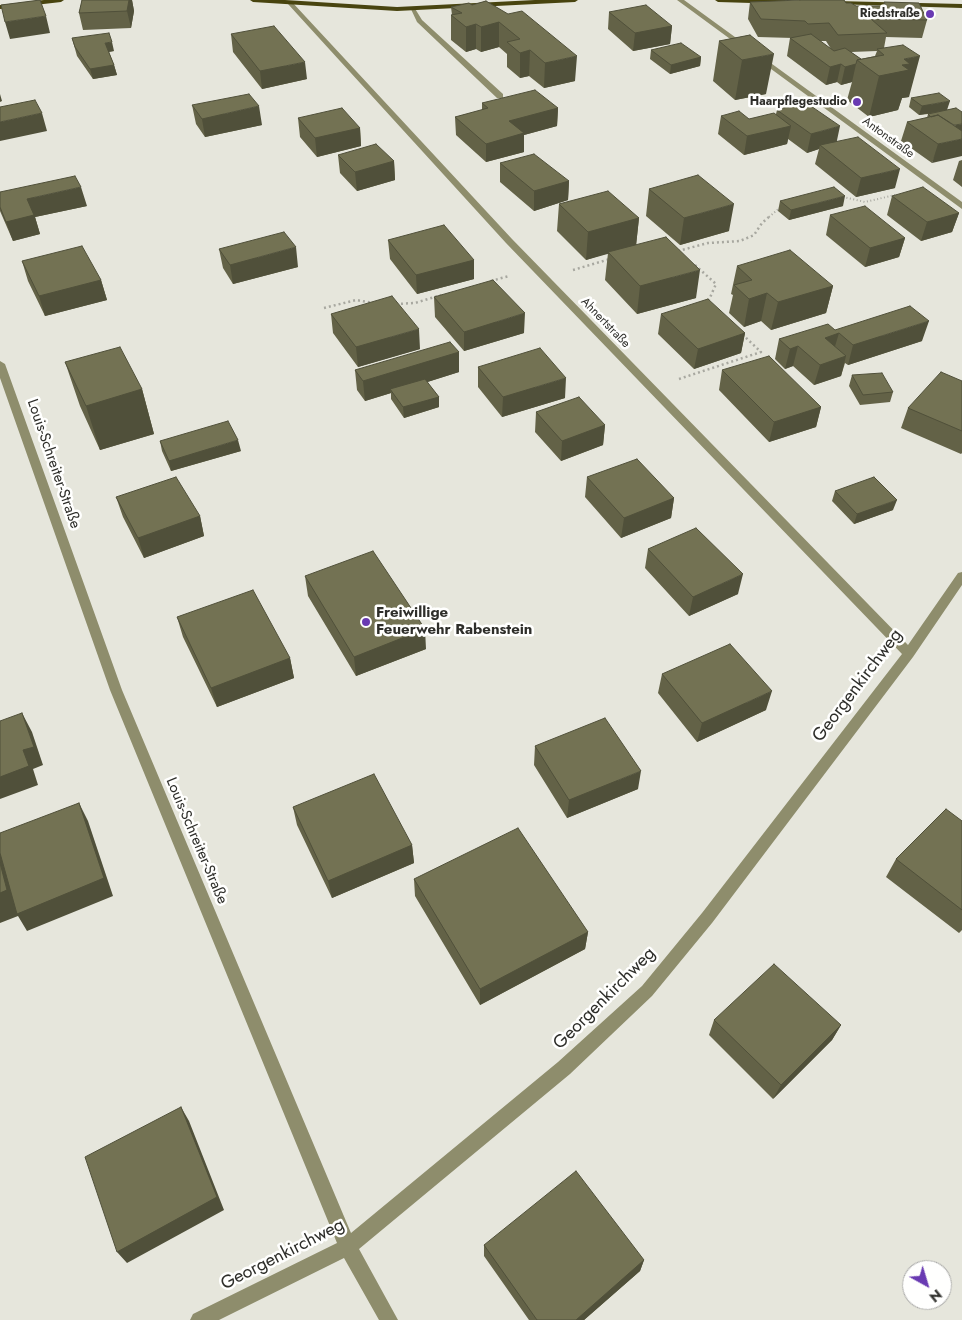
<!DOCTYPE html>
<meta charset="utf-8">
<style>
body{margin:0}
#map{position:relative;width:962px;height:1320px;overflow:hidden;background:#e6e6dc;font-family:Jost,sans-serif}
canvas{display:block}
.north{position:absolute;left:902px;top:1260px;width:50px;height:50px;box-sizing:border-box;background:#fffffe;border:1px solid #ababa9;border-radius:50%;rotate:141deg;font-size:14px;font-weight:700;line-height:20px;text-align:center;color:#2e2e2a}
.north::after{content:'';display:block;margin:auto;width:18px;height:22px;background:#693ab2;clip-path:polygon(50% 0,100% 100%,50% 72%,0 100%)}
</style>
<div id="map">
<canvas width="962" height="1320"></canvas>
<div class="north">N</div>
</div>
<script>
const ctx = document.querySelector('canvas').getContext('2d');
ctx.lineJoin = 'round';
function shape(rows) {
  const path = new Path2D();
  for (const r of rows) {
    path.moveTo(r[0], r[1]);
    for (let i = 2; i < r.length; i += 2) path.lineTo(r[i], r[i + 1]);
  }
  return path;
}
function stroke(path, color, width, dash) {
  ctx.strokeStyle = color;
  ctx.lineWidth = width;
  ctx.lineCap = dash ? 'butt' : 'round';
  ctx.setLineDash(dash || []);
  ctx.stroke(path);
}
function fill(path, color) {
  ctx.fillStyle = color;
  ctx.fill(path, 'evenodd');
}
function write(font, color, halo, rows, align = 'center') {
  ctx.font = font + ' Jost,sans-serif';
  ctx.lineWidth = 5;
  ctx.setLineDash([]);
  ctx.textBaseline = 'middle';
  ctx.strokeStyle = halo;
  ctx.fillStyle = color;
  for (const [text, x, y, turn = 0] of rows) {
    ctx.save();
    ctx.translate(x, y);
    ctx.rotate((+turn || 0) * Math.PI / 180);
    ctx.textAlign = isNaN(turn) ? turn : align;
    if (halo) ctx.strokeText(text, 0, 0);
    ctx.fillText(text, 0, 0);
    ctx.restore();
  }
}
stroke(shape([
 [843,197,865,202,895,195],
 [769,217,782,206]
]), '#a8a8a0', 2, [1, 2.5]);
stroke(shape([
 [678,251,708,243,740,241,754,235,762,223,770,216],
 [695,265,716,284,708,302],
 [573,270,610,259],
 [491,281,509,276],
 [396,304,415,303,441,295],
 [324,308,356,300,373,303],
 [679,379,761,352,742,334]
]), '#a8a8a0', 2.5, [2, 3]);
fill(shape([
 [677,0,684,0,962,202,962,209,677,0],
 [288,2,292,2,512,239,908,645,958,573,962,572,962,585,913,657,712,923,652,996,570,1074,359,1249,398,1320,379,1320,344,1258,219,1320,190,1320,193,1314,337,1243,110,690,0,378,0,361,5,364,122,690,351,1233,558,1062,642,986,702,913,902,654,506,243,288,4,288,2],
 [410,7,414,7,422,20,503,94,503,98,497,98,417,22,410,7]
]), '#8e8d6c');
fill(shape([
 [44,0,64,0,61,2,0,9,0,5,44,0],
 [250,0,285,0,397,7,535,0,578,0,575,2,397,11,253,2,250,0],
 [715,0,785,0,788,2,785,4,718,2,715,0],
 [835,1,962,4,962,8,833,4,833,2,835,1]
]), '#48440f');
fill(shape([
 [82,0,132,0,134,11,131,28,83,30,79,13],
 [486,1,575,81,544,88,529,76,520,78,507,67,507,54,499,47,481,52,476,49,466,52,451,40,451,15,452,15,451,7,472,5],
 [750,2,846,3,856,6,883,6,884,2,927,20,922,38,886,37,884,48,909,97,902,98,898,110,869,117,847,100,852,82,841,85,837,82,826,85,787,56,790,38,793,38,758,37,748,19],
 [820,41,826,41,831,49],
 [877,51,875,56,861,59,851,52],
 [609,12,672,26,670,44,633,51,608,29],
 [231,34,307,79,262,89,233,52],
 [750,35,766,94,735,100,713,81,719,41],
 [72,38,114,51,109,52,114,65,117,75,93,79,77,56],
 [651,50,701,57,700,66,670,74,650,59],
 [911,98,947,110,956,108,932,163,901,141,907,122,927,118,928,114,919,115,909,107],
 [482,103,558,108,557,126,524,135,524,152,486,162,456,135,455,117,482,110],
 [192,105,262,125,205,137,196,124],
 [777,110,837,141,895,188,856,197,815,164,819,149,807,153,788,139,787,144,744,155,718,134,721,116,749,119,776,114],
 [298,118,360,128,361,146,317,157,300,137],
 [338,155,394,161,395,180,357,191,340,173],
 [962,160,962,187,953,180,959,161],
 [500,163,569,181,568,200,534,211,500,182],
 [649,189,729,231,680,245,646,216],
 [0,192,87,206,35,217,40,234,13,241,0,211],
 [892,196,959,213,952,232,921,241,887,215],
 [780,201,843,206,789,220,778,211],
 [559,204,639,218,636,245,696,298,637,314,605,280,608,253,586,260,557,231],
 [830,215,905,238,899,257,865,267,826,235],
 [388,240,474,260,474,279,417,294,390,259],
 [219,249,298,267,233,284,223,268],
 [22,261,101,280,107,300,45,316,28,281],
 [737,266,833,286,826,313,771,330,761,321,744,327,729,313,733,295,731,294],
 [434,297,524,333,464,351,435,317],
 [331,314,420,349,358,367,333,333],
 [661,314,745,333,741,353,694,369,658,334],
 [835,330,922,341,848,365,845,363,841,376,814,385,793,366,785,369,775,359,779,339],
 [459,352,459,372,427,382,439,397,439,407,404,418,391,399,391,393,365,401,357,390,355,370],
 [65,362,142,389,154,434,100,450,80,406],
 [478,367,565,398,502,417,478,387],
 [722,370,821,407,816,427,769,442,719,390],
 [852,375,893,392,890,402,860,405,849,386],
 [962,381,962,453,961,454,901,428,908,408],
 [536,412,605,425,603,445,561,461,535,432],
 [160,441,241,451,171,471,162,451],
 [587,477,674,498,671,518,621,538,585,497],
 [835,491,893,510,854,524,832,501],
 [116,497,200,516,204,536,144,558,123,517],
 [648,549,738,594,689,616,645,568],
 [305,576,426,649,356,676,308,596],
 [177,617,290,658,294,678,217,707,183,637],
 [662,674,766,710,697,742,658,693],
 [535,746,638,789,567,818,534,765],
 [293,807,412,845,414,863,332,898,297,825],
 [962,821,962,930,959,933,886,877,896,859],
 [414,879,588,932,585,949,480,1005,415,896],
 [714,1020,841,1025,832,1040,773,1099,709,1035],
 [484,1245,644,1260,640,1271,584,1320,529,1320,484,1256]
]), '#636247');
fill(shape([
 [129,0,132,0,134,11,131,28,127,11],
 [46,16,50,33,10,39,5,22],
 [499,22,499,47,481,52,481,27],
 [476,24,476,49,466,52,466,27],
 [672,26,670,44,633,51,635,33],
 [112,42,114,51,107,52,105,43],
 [530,50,529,76,520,78,520,53],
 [774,54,766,94,735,100,742,60],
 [577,56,575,81,544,88,545,63],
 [920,56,909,97,902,98,898,110,869,117,879,76,904,59],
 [701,57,700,66,670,74,671,65],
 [305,62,307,79,262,89,260,71],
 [841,64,837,82,826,85,830,67],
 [856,64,852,82,841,85,845,67],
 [114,65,117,75,93,79,90,69],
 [0,94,2,101,0,102],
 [950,101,947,110,919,115,922,106],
 [259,106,262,125,205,137,202,119],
 [558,108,557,126,524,135,524,152,486,162,486,144,509,121],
 [42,113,47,131,0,141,0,122],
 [962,124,962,132,945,127],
 [791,126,787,144,744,155,747,136],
 [840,126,836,145,820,145,819,149,807,153,811,134],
 [360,128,361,146,317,157,315,138],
 [962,139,962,156,932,163,938,144],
 [394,161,395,180,357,191,355,172],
 [900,169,895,188,856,197,861,178],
 [569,181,568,200,534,211,534,191],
 [81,187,87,206,35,217,40,234,13,241,6,222,27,199],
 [845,196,843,206,789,220,791,210],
 [734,204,729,231,680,245,684,218],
 [959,213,952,232,921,241,927,222],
 [639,218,636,246,586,260,588,232],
 [905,238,899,257,865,267,870,248],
 [296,247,298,267,233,284,230,265],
 [474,260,474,279,417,294,416,275],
 [700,270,696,298,637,314,640,286],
 [101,280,107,300,45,316,39,296],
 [833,286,826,313,771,330,778,302],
 [767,293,761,321,744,327,749,299],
 [525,313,524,333,464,351,464,332],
 [929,321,922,341,848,365,853,345],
 [419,329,420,349,358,367,356,347],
 [745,333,741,353,694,369,698,349],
 [839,333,833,353,825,338],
 [798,346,793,366,785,369,790,349],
 [459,352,459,372,393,393,390,389,391,393,365,401,363,381],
 [846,356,841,376,814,385,820,365],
 [566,378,565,398,502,417,503,397],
 [142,389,154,434,100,450,86,406],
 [439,397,439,407,404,418,403,407],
 [821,407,816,427,769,442,774,422],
 [605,425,603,445,561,461,562,441],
 [238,440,241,451,171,471,169,461],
 [674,498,671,518,621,538,624,518],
 [897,500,893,510,854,524,857,514],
 [200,516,204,536,144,558,138,538],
 [743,574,738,594,689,616,693,597],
 [425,629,426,649,356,676,354,657],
 [290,658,294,678,217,707,211,688],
 [772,691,766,710,697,742,702,723],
 [22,713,32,732,43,765,33,769,38,785,0,799,0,777,23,750],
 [641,771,638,789,567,818,569,800],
 [79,803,88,821,113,896,27,931,18,916,0,923,0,844],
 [412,845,414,863,332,898,328,881],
 [588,932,585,949,480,1005,480,989],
 [841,1025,832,1040,773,1099,781,1085],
 [181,1107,189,1121,224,1210,127,1263,117,1252],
 [644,1260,640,1271,584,1320,576,1320]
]), '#50503a');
const building = shape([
 [40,0,46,16,5,22,1,5,40,0],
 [82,0,129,0,127,11,79,13,82,0],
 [800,0,844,0,846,3,851,3,856,6,886,6,884,2,919,3,927,20,871,19,887,33,838,35,829,23,808,24,805,21,761,19,750,2,800,0],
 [486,1,508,14,522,11,577,56,545,63,530,50,520,53,507,42,520,39,499,22,481,27,476,24,466,27,451,15,462,13,451,7,469,3,472,5,486,1],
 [646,5,672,26,635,33,609,12,646,5],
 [274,26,305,62,260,71,231,34,274,26],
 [109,33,112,42,105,43,114,65,90,69,75,47,72,38,109,33],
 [811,34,834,51,845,48,861,59,857,60,856,64,845,67,841,64,830,67,790,38,811,34],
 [750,35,774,54,742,60,719,41,750,35],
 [681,43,701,57,671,65,651,50,681,43],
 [903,45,920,56,904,59,910,64,902,65,909,70,879,76,857,60,884,55,877,49,903,45],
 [535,90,558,108,509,121,524,133,486,144,455,117,488,108,482,103,535,90],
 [939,93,950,101,922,106,911,98,939,93],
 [249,94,259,106,202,119,192,105,249,94],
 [35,100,42,113,0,122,0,107,35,100],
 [805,102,840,126,811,134,777,110,805,102],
 [342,108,360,128,315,138,298,118,342,108],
 [956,108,962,112,962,124,954,125,938,115,931,117,928,114,956,108],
 [739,111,749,119,774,113,791,126,747,136,721,116,739,111],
 [938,115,962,131,962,139,938,144,907,122,938,115],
 [858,137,900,169,861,178,820,145,858,137],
 [376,144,394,161,355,172,338,155,376,144],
 [534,154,569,181,534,191,500,163,534,154],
 [698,175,734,204,684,218,649,189,698,175],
 [75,176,81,187,27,199,34,215,6,222,0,207,0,192,75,176],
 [834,187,845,196,791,210,780,201,834,187],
 [923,187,959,213,927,222,892,196,923,187],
 [608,191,639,218,588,232,559,204,608,191],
 [865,206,905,238,870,248,830,215,865,206],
 [444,225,474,260,416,275,388,240,444,225],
 [284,232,296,247,230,265,219,249,284,232],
 [666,237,700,270,640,286,608,252,666,237],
 [82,246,101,280,39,296,22,261,82,246],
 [790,250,833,286,778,302,767,293,749,299,734,285,752,280,737,266,790,250],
 [493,280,525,313,464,332,434,297,493,280],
 [392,296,419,329,356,347,331,314,392,296],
 [708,299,745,333,698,349,661,314,708,299],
 [910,306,929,321,853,345,839,333,825,338,846,356,820,365,798,346,790,349,779,339,828,324,835,330,910,306],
 [450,342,459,352,363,381,355,370,450,342],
 [120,347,142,389,86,406,65,362,120,347],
 [540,348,566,378,503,397,478,367,540,348],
 [769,356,821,407,774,422,722,370,769,356],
 [941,372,962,381,962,431,908,408,941,372],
 [882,373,893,392,863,395,852,375,882,373],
 [425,379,439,397,403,407,390,389,425,379],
 [579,397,605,425,562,441,536,412,579,397],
 [228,421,238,440,169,461,160,441,228,421],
 [637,459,674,498,624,518,587,477,637,459],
 [176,477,200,516,138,538,116,497,176,477],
 [874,477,897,500,857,514,835,491,874,477],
 [696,528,743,574,693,597,648,549,696,528],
 [373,551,425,629,354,657,305,576,373,551],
 [253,590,290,658,211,688,177,617,253,590],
 [730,644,772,691,702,723,662,674,730,644],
 [22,713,34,747,23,750,29,766,0,777,0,721,22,713],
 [605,718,641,771,569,800,535,746,605,718],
 [374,774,412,845,328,881,293,807,374,774],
 [79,803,104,878,17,914,0,853,0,833,79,803],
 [946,809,962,821,962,910,896,859,946,809],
 [518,828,588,932,480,989,414,879,518,828],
 [0,863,7,890,0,893,0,863],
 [774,964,841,1025,781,1085,714,1020,774,964],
 [181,1107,217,1197,117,1252,85,1157,181,1107],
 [576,1171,644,1260,576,1320,537,1320,484,1245,576,1171]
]);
fill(building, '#737253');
stroke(building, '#50503a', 1);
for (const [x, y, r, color] of [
 [930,14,5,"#693ab2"],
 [857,102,5,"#693ab2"],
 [366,622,5,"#693ab2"]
]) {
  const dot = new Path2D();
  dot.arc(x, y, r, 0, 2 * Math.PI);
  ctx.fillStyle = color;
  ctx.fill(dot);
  stroke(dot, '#fffffe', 2);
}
write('bold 12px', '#2e2e2a', '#fffffe', [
 ["Riedstraße",920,14],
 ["Haarpflegestudio",847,102]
], 'right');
write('12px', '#2e2e2a', '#fffffe', [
 ["Antonstraße",888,138,36],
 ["Ahnertstraße",605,323,46]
]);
write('15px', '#2e2e2a', '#fffffe', [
 ["Louis-Schreiter-Straße",53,464,71],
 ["Louis-Schreiter-Straße",196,841,67]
]);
write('bold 15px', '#2e2e2a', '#fffffe', [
 ["Freiwillige",376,613],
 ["Feuerwehr Rabenstein",376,630]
], 'left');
write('18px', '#2e2e2a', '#fffffe', [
 ["Georgenkirchweg",858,686,-53],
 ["Georgenkirchweg",605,999,-45],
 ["Georgenkirchweg",283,1255,-27]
]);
</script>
